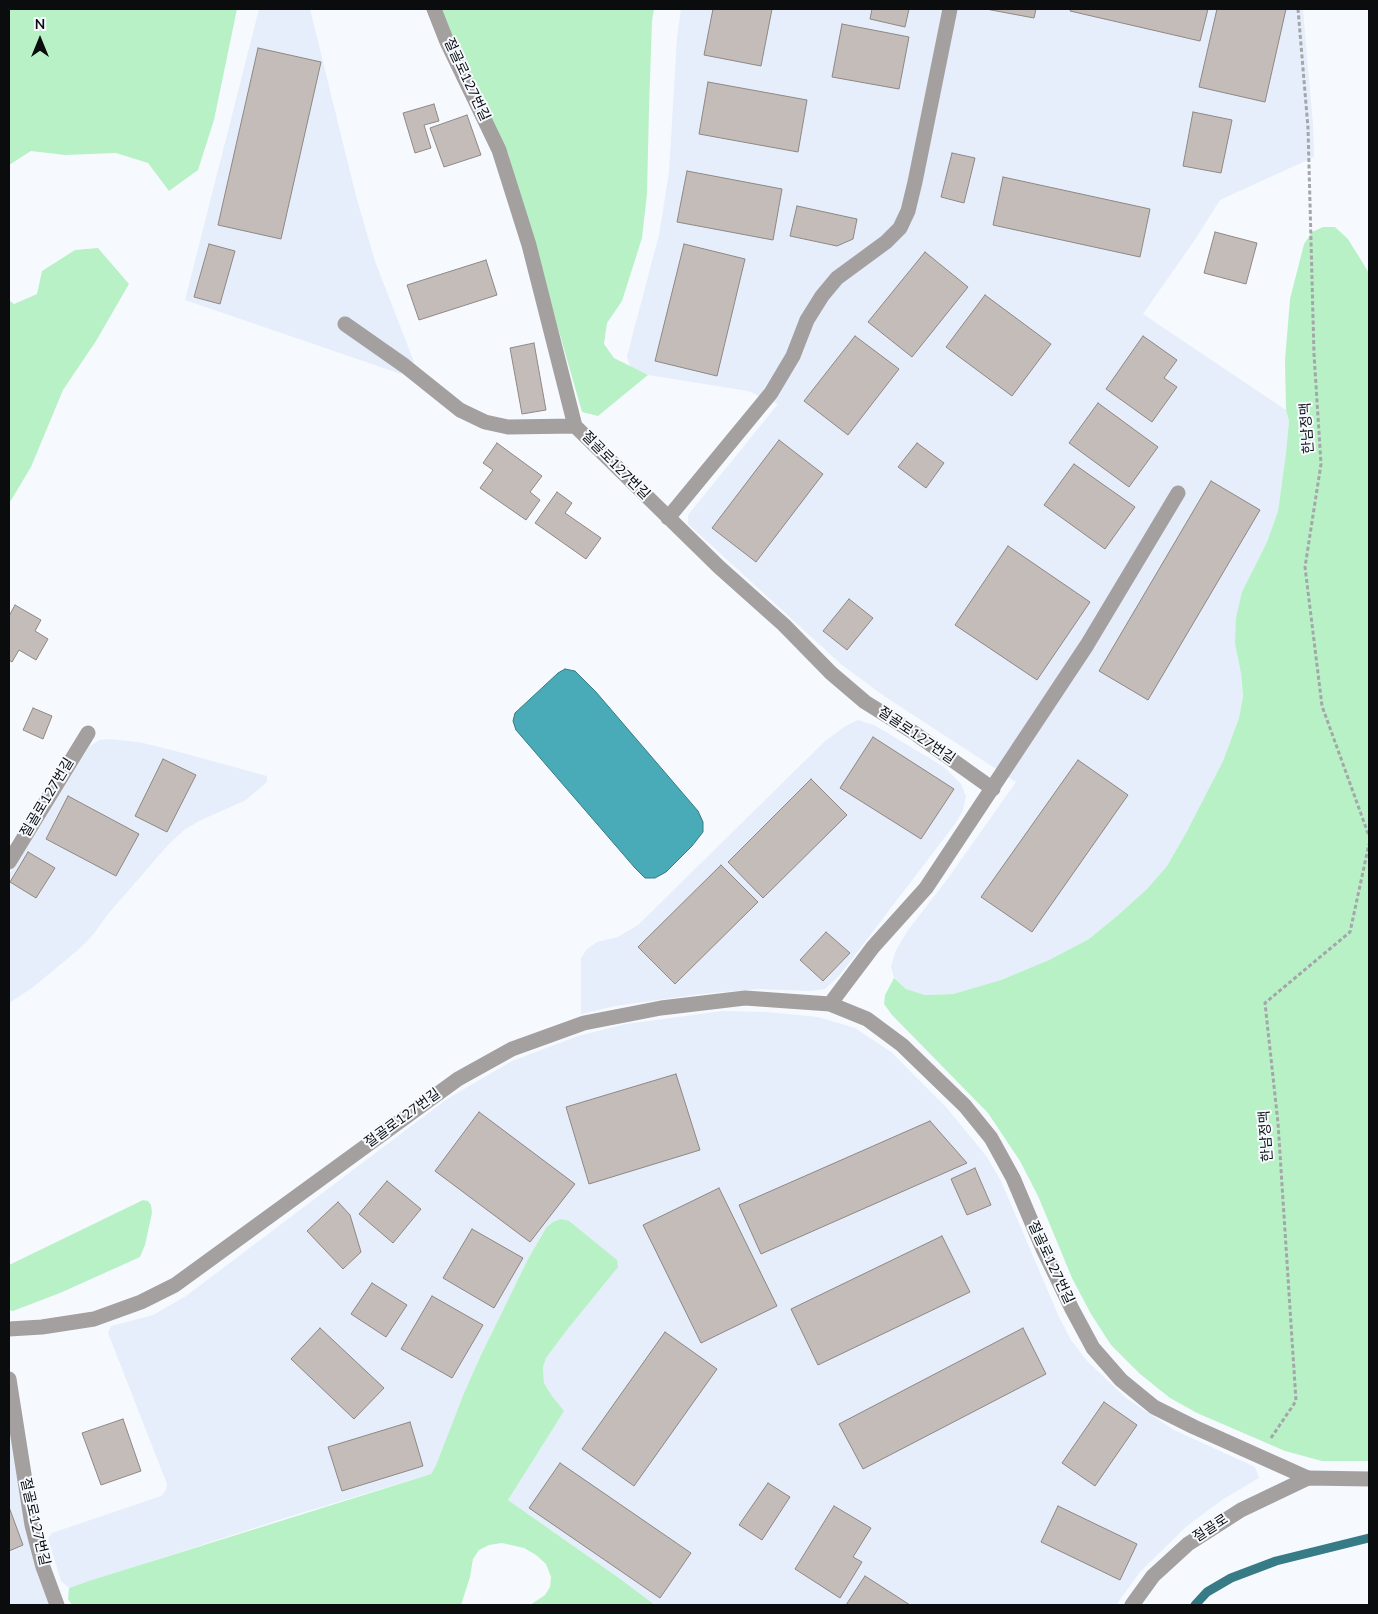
<!DOCTYPE html>
<meta charset="utf-8">
<style>
body{margin:0}
#map{position:relative;width:1378px;height:1614px;overflow:hidden;background:#f6faff;font-family:"Nunito Sans",sans-serif}
canvas{display:block}
.frame{position:absolute;inset:0;border:10px solid #0a0c0d;pointer-events:none}
.north{position:absolute;left:15px;top:15px;width:50px;height:50px;-webkit-text-stroke:4px #f6faff;paint-order:stroke;rotate:0deg;font-size:14px;font-weight:700;line-height:20px;text-align:center;color:#0a0c0d}
.north::after{content:'';display:block;margin:auto;width:18px;height:22px;background:#0a0c0d;clip-path:polygon(50% 0,100% 100%,50% 72%,0 100%)}
</style>
<div id="map">
<canvas width="1378" height="1614"></canvas>
<div class="frame"></div>
<div class="north">N</div>
</div>
<script>
const ctx = document.querySelector('canvas').getContext('2d');
ctx.lineJoin = 'round';
function fill(path, color) {
  ctx.fillStyle = color;
  ctx.fill(path, 'evenodd');
}
function shape(rows) {
  const path = new Path2D();
  for (const r of rows) {
    path.moveTo(r[0], r[1]);
    for (let i = 2; i < r.length; i += 2) path.lineTo(r[i], r[i + 1]);
  }
  return path;
}
function stroke(path, color, width, dash) {
  ctx.strokeStyle = color;
  ctx.lineWidth = width;
  ctx.lineCap = dash ? 'butt' : 'round';
  ctx.setLineDash(dash || []);
  ctx.stroke(path);
}
function write(font, color, halo, rows, align = 'center') {
  ctx.font = font + ' "Nunito Sans","Noto Sans KR",sans-serif';
  ctx.lineWidth = 4;
  ctx.setLineDash([]);
  ctx.textBaseline = 'middle';
  ctx.strokeStyle = halo;
  ctx.fillStyle = color;
  for (const [text, x, y, turn = 0] of rows) {
    ctx.save();
    ctx.translate(x, y);
    ctx.rotate((+turn || 0) * Math.PI / 180);
    ctx.textAlign = isNaN(turn) ? turn : align;
    if (halo) ctx.strokeText(text, 0, 0);
    ctx.fillText(text, 0, 0);
    ctx.restore();
  }
}
fill(shape([
 [259,9,310,9,356,196,375,261,414,362,401,374,185,300],
 [681,9,1303,9,1313,125,1314,157,1220,200,1194,241,1143,314,1286,410,1289,421,1286,453,1278,511,1267,542,1252,572,1241,673,1243,696,1239,718,1223,761,1186,833,1167,866,1147,889,1117,916,1089,939,1049,960,1001,980,953,994,925,995,906,989,894,978,891,966,896,950,908,930,946,881,1016,782,884,696,842,665,688,524,688,515,778,404,748,391,648,375,630,367,627,356,659,235,669,172,677,37],
 [858,720,874,725,944,767,961,784,966,796,963,810,955,824,839,976,825,989,810,991,758,989,701,994,615,1006,581,1014,581,958,587,949,597,942,618,937,638,925,824,742,844,727],
 [109,739,139,742,183,753,267,776,267,782,246,800,201,820,184,830,168,845,108,914,93,935,78,950,32,988,9,1003,9,874,89,747,99,740],
 [722,1011,767,1012,818,1017,855,1028,891,1052,946,1107,987,1157,1001,1181,1059,1317,1071,1340,1087,1361,1126,1398,1174,1430,1255,1467,1259,1478,1222,1500,1187,1526,1140,1572,1116,1605,655,1605,619,1578,508,1500,563,1411,552,1396,544,1383,543,1367,546,1358,570,1326,546,1228,528,1259,481,1355,464,1393,436,1465,431,1474,288,1517,69,1588,61,1581,48,1538,52,1533,161,1496,166,1490,167,1484,108,1333,111,1326,153,1315,186,1296,447,1099,512,1061,578,1036,626,1024],
 [9,1421,25,1525,38,1575,49,1605,9,1605]
]), '#e5eefa');
fill(shape([
 [9,9,237,9,214,120,198,170,169,191,148,163,116,153,65,155,31,151,9,165],
 [437,9,654,9,652,21,649,109,647,194,642,238,622,301,607,323,604,344,614,358,648,375,598,416,582,412,508,153],
 [1323,227,1335,227,1348,239,1369,273,1369,1461,1322,1461,1285,1451,1197,1413,1170,1398,1140,1374,1111,1345,1091,1314,1072,1278,1038,1196,1020,1161,988,1113,892,1015,884,1004,885,995,894,978,906,989,925,995,953,994,1001,980,1049,960,1089,939,1117,916,1147,889,1167,866,1186,833,1223,761,1239,718,1243,696,1241,673,1235,643,1236,618,1242,592,1267,542,1278,511,1286,453,1289,421,1286,410,1285,360,1290,299,1304,244,1312,232],
 [98,248,129,284,96,341,63,390,31,467,10,502,10,530,9,532,9,300,14,304,37,294,42,271,75,250],
 [143,1200,148,1201,151,1205,152,1213,145,1245,140,1257,60,1293,13,1311,9,1310,9,1265],
 [561,1219,569,1221,617,1260,618,1267,570,1326,546,1358,543,1367,544,1383,552,1396,564,1411,508,1500,619,1578,655,1605,530,1605,545,1595,550,1587,551,1577,546,1564,536,1555,524,1548,502,1543,489,1545,479,1550,473,1559,470,1577,461,1605,72,1605,68,1599,69,1588,89,1581,431,1474,436,1465,464,1393,481,1355,528,1259,546,1228,553,1222]
]), '#b9f1c6');
const water = shape([
 [565,669,575,671,596,692,698,811,703,822,703,832,692,846,666,872,655,878,645,878,635,868,516,730,513,721,515,713,558,673,565,669]
]);
fill(water, '#49aab8');
stroke(water, '#367b85', 1);
stroke(shape([
 [1195,1605,1207,1592,1231,1578,1276,1561,1369,1538]
]), '#367b85', 9);
const building = shape([
 [713,9,772,9,761,66,704,55,713,9],
 [872,9,909,9,905,27,870,19,872,9],
 [986,9,1036,9,1034,18,986,9],
 [1071,9,1208,9,1200,41,1070,11,1071,9],
 [1217,9,1286,9,1265,102,1199,87,1217,9],
 [842,24,909,37,899,89,832,77,842,24],
 [258,48,321,62,281,239,218,225,258,48],
 [708,82,807,100,798,152,699,134,708,82],
 [434,104,439,121,424,125,431,148,415,153,403,113,434,104],
 [1193,112,1232,120,1221,173,1183,166,1193,112],
 [467,115,481,155,444,167,430,128,467,115],
 [952,153,975,158,964,203,941,197,952,153],
 [687,171,782,189,773,240,677,222,687,171],
 [1003,177,1150,209,1140,257,993,225,1003,177],
 [797,206,857,219,853,239,837,246,790,236,797,206],
 [1215,232,1257,243,1246,284,1204,273,1215,232],
 [209,244,235,251,220,304,194,297,209,244],
 [684,244,745,259,717,376,655,361,684,244],
 [925,252,968,287,912,357,868,322,925,252],
 [486,260,497,295,419,320,407,285,486,260],
 [985,295,1051,344,1012,396,946,347,985,295],
 [855,336,899,369,848,435,804,401,855,336],
 [1143,336,1177,360,1164,378,1177,387,1152,422,1106,389,1143,336],
 [534,343,546,410,522,414,510,348,534,343],
 [1098,403,1158,447,1129,487,1069,443,1098,403],
 [779,440,823,474,756,562,712,528,779,440],
 [497,443,542,476,530,492,540,500,526,520,480,488,493,470,483,463,497,443],
 [917,443,944,463,926,488,898,467,917,443],
 [1074,464,1135,507,1105,549,1044,505,1074,464],
 [1211,481,1260,510,1148,700,1099,671,1211,481],
 [557,492,572,503,565,513,601,538,586,559,535,523,557,492],
 [1008,546,1090,602,1037,680,955,625,1008,546],
 [849,599,873,618,847,650,823,631,849,599],
 [15,605,41,620,35,631,48,639,36,660,19,650,12,662,9,660,9,616,15,605],
 [33,708,52,716,43,739,23,730,33,708],
 [873,737,954,789,921,839,840,788,873,737],
 [163,759,196,775,167,832,135,816,163,759],
 [1078,760,1128,795,1032,932,981,897,1078,760],
 [811,779,847,815,763,898,728,862,811,779],
 [68,796,139,834,116,876,46,839,68,796],
 [28,852,55,868,36,898,10,882,28,852],
 [721,865,758,902,675,984,638,947,721,865],
 [826,932,850,953,823,981,800,960,826,932],
 [676,1074,700,1150,589,1184,566,1107,676,1074],
 [479,1112,575,1184,530,1242,435,1171,479,1112],
 [930,1121,967,1163,761,1254,739,1205,930,1121],
 [975,1168,991,1205,967,1215,951,1179,975,1168],
 [387,1181,421,1209,393,1243,359,1214,387,1181],
 [719,1188,777,1306,701,1343,643,1225,719,1188],
 [338,1202,350,1215,361,1252,343,1269,307,1231,338,1202],
 [472,1229,523,1258,494,1308,443,1278,472,1229],
 [942,1236,970,1292,818,1365,791,1309,942,1236],
 [372,1283,407,1305,386,1337,351,1314,372,1283],
 [432,1296,483,1325,452,1378,401,1349,432,1296],
 [320,1328,384,1388,354,1419,291,1359,320,1328],
 [1023,1328,1046,1374,863,1469,839,1424,1023,1328],
 [665,1332,717,1369,634,1486,582,1449,665,1332],
 [1104,1402,1137,1425,1095,1486,1062,1463,1104,1402],
 [123,1419,141,1471,101,1485,82,1433,123,1419],
 [410,1422,423,1466,342,1491,328,1447,410,1422],
 [560,1463,691,1553,660,1598,529,1508,560,1463],
 [768,1483,790,1497,762,1540,739,1525,768,1483],
 [834,1506,871,1528,853,1557,862,1562,840,1598,795,1569,834,1506],
 [1058,1506,1137,1544,1120,1580,1041,1542,1058,1506],
 [9,1507,23,1545,9,1551,9,1507],
 [865,1576,910,1605,846,1605,865,1576]
]);
fill(building, '#c3bcb8');
stroke(building, '#8f8885', 1);
stroke(shape([
 [1298,9,1308,128,1314,354,1321,464,1305,567,1322,706,1369,836],
 [1271,1438,1296,1401,1278,1123,1265,1003,1350,932,1369,844]
]), '#a3a7aa', 3, [4, 2.5]);
stroke(shape([
 [434,9,447,42,499,150,529,245,575,426,719,567,784,625,831,673,865,702,913,732,993,789],
 [345,324,405,366,460,410,485,422,508,427,575,426],
 [668,518,771,393,793,356,807,320,822,296,837,278,886,242,900,228,908,211,915,182,950,9],
 [9,862,88,733],
 [830,1004,873,947,926,888,1087,645,1178,493],
 [9,1329,42,1327,94,1319,141,1302,175,1285,458,1079,512,1049,584,1023,661,1008,745,998,830,1004,867,1019,902,1045,965,1106,991,1138,1013,1178,1043,1249,1072,1309,1093,1348,1121,1380,1154,1407,1194,1427,1308,1478],
 [9,1379,32,1525,43,1567,57,1605]
]), '#a4a0a0', 15);
stroke(shape([
 [1132,1605,1153,1576,1188,1544,1241,1510,1308,1478,1369,1479]
]), '#a4a0a0', 15);
write('14px', '#0a0c0d', '#f6faff', [
 ["절골로127번길",466,80,65],
 ["한남정맥",1308,428,-94],
 ["절골로127번길",615,466,45],
 ["절골로127번길",916,736,34],
 ["절골로127번길",48,798,-59],
 ["절골로127번길",403,1119,-36],
 ["한남정맥",1267,1136,-94],
 ["절골로127번길",1050,1263,65],
 ["절골로127번길",34,1522,77],
 ["절골로",1211,1529,-33]
]);
</script>
